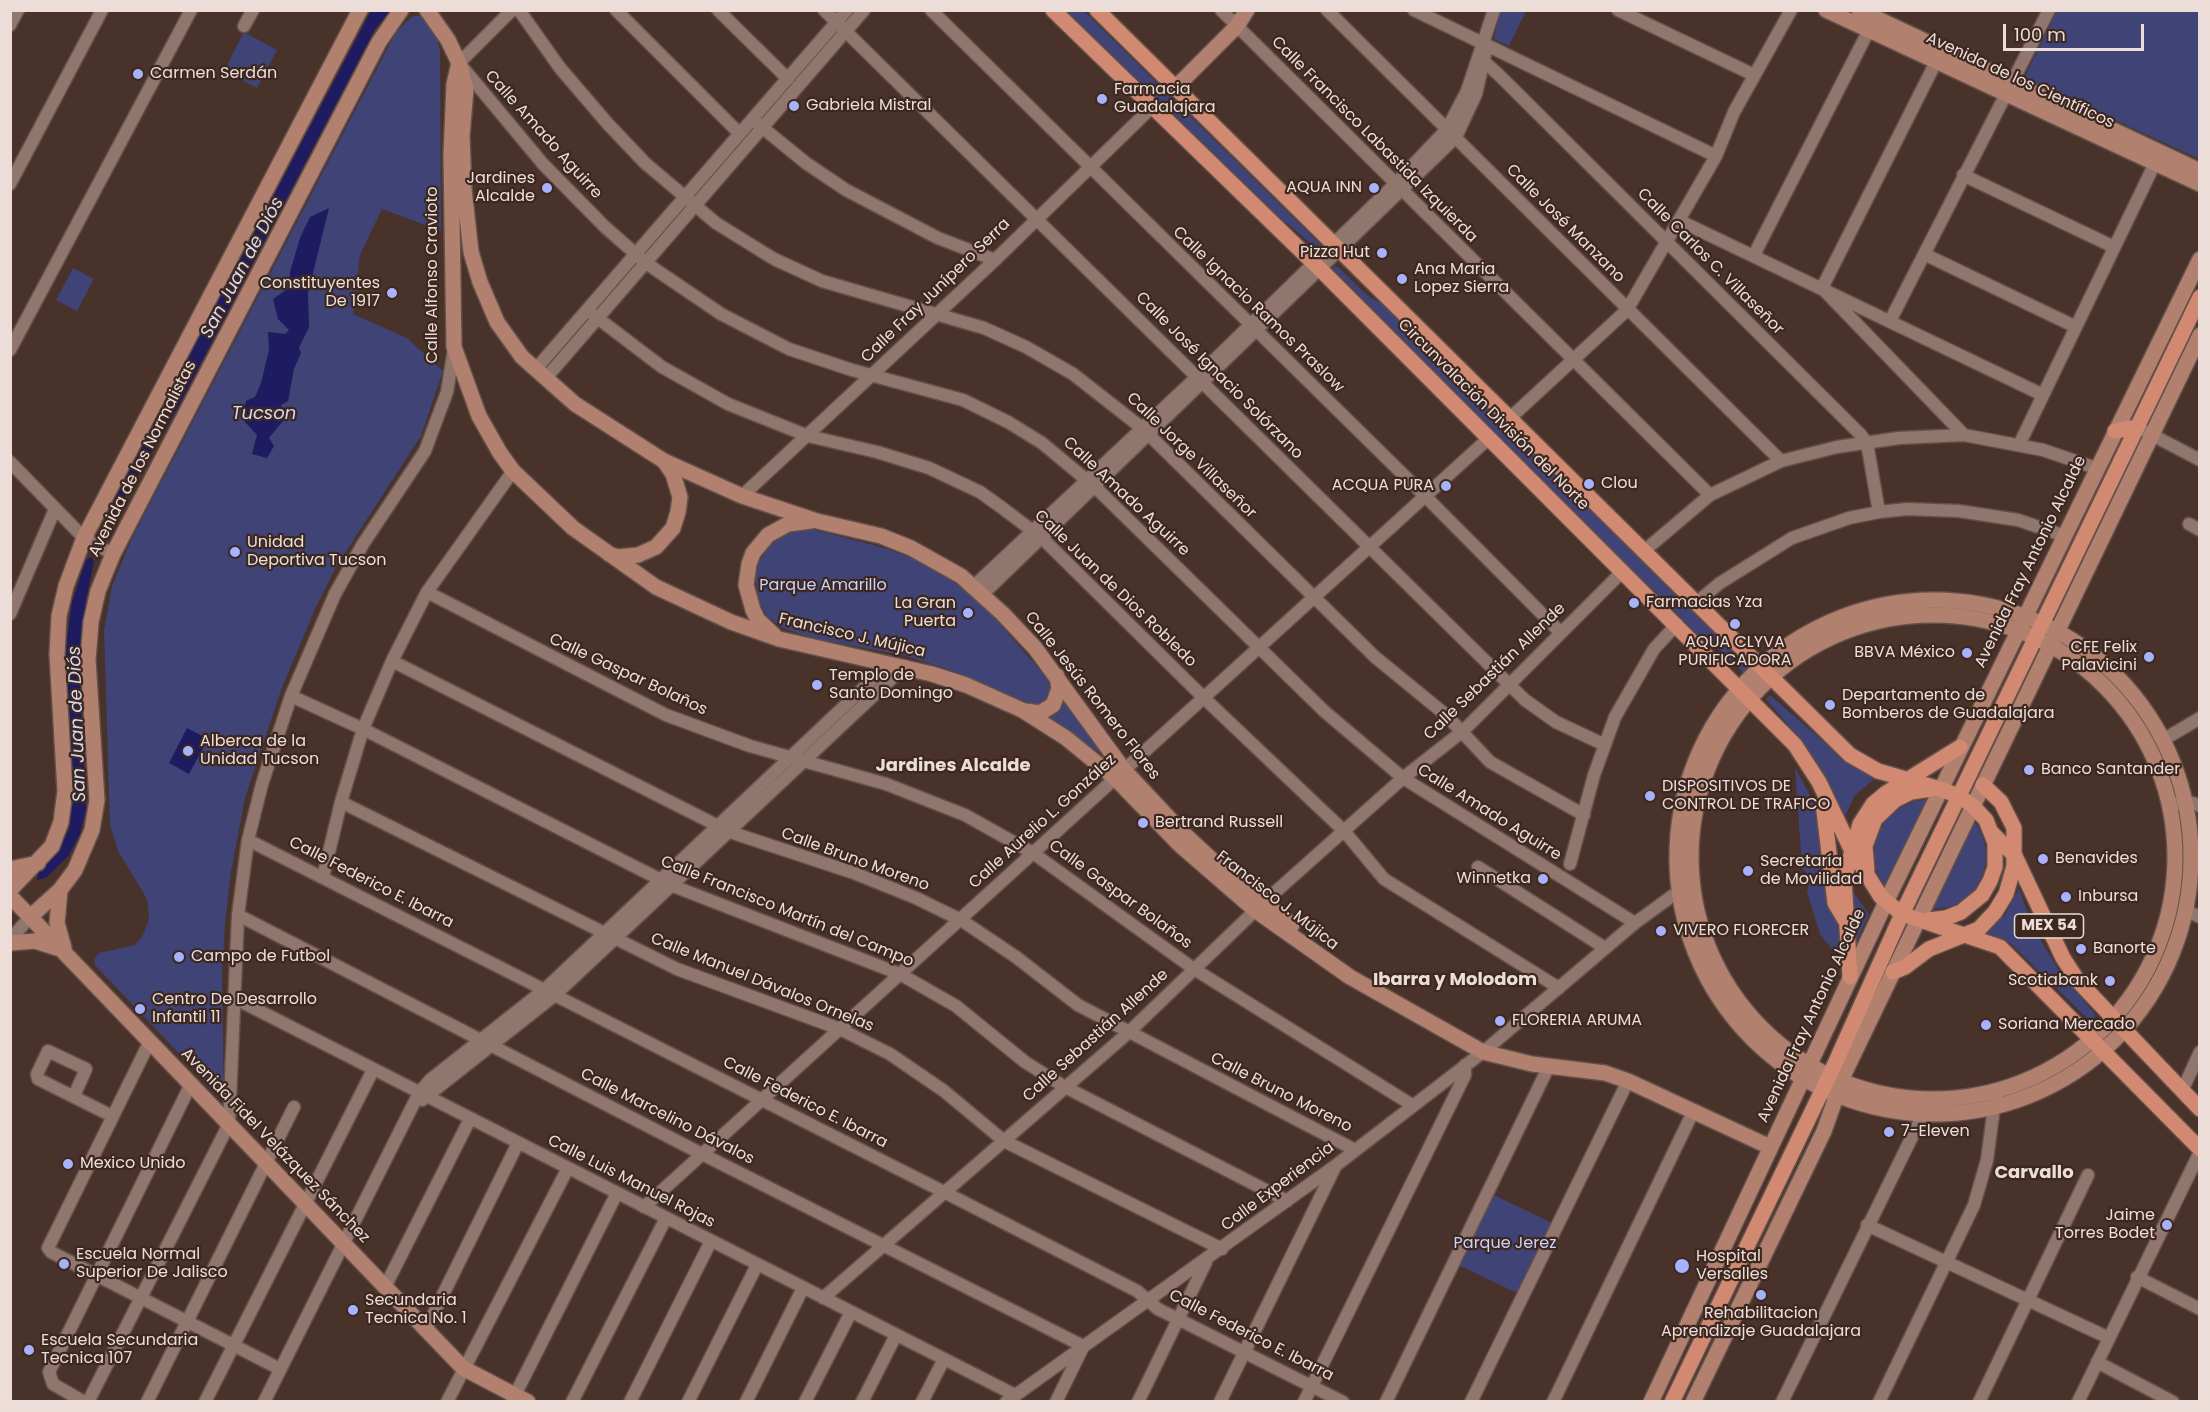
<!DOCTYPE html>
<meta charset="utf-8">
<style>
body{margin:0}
#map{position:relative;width:2210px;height:1412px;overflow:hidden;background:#48322a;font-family:Poppins,sans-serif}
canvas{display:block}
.frame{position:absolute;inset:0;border:12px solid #ecddd8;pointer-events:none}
.scale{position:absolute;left:2003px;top:24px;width:141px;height:27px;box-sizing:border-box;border:3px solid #ecddd8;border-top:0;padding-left:8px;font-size:18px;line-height:21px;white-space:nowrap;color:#ecddd8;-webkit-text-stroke:4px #3d2820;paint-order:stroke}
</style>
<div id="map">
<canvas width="2210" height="1412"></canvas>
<div class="frame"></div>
<div class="scale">100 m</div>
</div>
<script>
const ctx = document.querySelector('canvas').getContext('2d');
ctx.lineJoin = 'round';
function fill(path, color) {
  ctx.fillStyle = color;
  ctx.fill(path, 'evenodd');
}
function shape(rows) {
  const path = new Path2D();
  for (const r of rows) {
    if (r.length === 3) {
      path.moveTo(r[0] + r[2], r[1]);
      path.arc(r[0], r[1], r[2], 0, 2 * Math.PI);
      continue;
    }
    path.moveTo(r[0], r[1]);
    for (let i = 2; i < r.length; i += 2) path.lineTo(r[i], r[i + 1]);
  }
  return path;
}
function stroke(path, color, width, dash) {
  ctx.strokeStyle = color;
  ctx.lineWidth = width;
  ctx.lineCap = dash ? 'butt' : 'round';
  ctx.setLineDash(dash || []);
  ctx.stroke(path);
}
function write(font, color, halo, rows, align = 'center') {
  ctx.font = font + ' Poppins,sans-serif';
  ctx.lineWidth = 4.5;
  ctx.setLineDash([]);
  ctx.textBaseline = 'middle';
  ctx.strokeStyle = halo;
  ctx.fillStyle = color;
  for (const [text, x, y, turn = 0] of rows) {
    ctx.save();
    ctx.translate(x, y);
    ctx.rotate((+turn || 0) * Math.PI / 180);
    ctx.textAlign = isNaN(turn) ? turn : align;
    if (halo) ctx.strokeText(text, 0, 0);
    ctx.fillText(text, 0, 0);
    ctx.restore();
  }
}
fill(shape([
 [1065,11,1084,11,1321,245,1319,251,1288,224,1274,217],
 [1499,11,1526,11,1509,46,1494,39],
 [2057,11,2199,11,2199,159,2024,78],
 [413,16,422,16,435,33,440,50,441,231,382,209,360,255,353,314,407,338,443,371,421,436,336,567,315,609,281,690,245,798,231,872,225,924,222,972,224,1101,95,965,94,959,99,953,135,945,143,935,149,919,147,899,118,851,110,825,104,631,112,586,132,538,396,32],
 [244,32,277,50,257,88,224,71],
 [1334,266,1338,267,1367,295,1383,305,1752,670,1753,676,1747,676,1708,639,1699,636,1332,273],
 [73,268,94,279,77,311,56,300],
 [798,530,815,530,885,548,914,559,943,574,972,596,993,616,1047,678,1051,692,1046,701,1034,705,947,669,906,656,812,638,782,628,767,616,759,601,755,576,758,563,771,544,787,533],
 [1770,695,1848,763,1877,777,1855,795,1843,821,1805,745,1766,699],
 [1063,698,1103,755,1045,717],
 [1795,767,1814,803,1840,939,1839,958,1820,934,1807,892,1810,878,1802,868],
 [1930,799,1886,889,1877,873,1874,855,1876,837,1885,821,1898,809,1914,801],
 [1972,819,1979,827,1985,844,1986,863,1980,881,1969,896,1953,906,1929,910],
 [2019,888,2033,927,2061,974,2095,1014,2094,1020,2089,1020,2010,943,1983,933,2005,915],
 [1852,890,1869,914,1854,948],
 [1492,1194,1554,1224,1519,1294,1456,1264]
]), '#3f4375');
fill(shape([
 [371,11,390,11,375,29,179,405,114,516,106,524,107,512],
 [329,208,308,293,309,327,299,348,301,353,294,369,288,401,281,405,282,408,288,408,287,416,269,438,274,446,267,458,252,454,257,435,245,422,244,407,246,401,255,397,261,383,269,350,268,332,285,334,289,330,278,319,273,299,289,288,290,272,300,238,310,217],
 [92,557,94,562,86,599,79,661,86,809,80,834,69,855,46,878,37,880,39,870,61,844,69,829,71,811,64,662,72,602,86,560],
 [187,728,208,739,189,774,169,763]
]), '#1f1b61');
const street = shape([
 [512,10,459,63,543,164,605,227,646,263,721,314,789,349,852,370,963,400,1008,422,1042,443,1095,487,1324,711,1403,778,1635,923],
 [519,10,560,68,608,124,645,163,716,223,774,259,822,281,984,328,1026,347,1073,374,1142,428,1375,657,1446,715,1490,762,1584,815],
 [616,10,740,134],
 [718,10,788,79],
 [824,10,1525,700,1556,722,1605,745],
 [931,10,1425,496,1561,633],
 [1221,10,1710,495],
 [1327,10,1781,461],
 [1414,10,1716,156],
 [1618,10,1754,75],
 [10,25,18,10],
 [244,26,253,10],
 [1940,54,1822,288,1964,435],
 [1480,58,1499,75,1860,434,1867,443,1879,512],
 [758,124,806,163,846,190,938,238,995,260],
 [1963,175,2114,247],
 [10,184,102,10],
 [1680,221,2043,395],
 [1924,254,2076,327],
 [1754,255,1873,22],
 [587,310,662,367,728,404,808,436,877,452,929,468,980,492,1001,507,1042,538,1204,698,1344,831,1384,879,1559,988],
 [1890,321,2049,10],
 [10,350,191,10],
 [535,370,847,10],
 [545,379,864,10],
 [1509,419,1627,310,1716,156,1734,112,1791,10],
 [2137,427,2200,460],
 [2019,445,2158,157],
 [10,462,84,538,113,554],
 [742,496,995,260,1151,108],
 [2189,524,2200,530],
 [1644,551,1710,495,1781,461,1837,447,1899,438,1964,435,2043,450,2096,468],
 [974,586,1197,377,1395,184,1447,129,1467,91,1494,10],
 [427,592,666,715,750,746,886,784,965,815,1033,853,1194,969,1412,1105],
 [983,594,1456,137,1476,94,1487,46],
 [1696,603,1720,583,1792,538,1849,518,1879,512,1907,509,1959,511,2018,520,2065,536],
 [10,614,55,509],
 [392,661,730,832,854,873,916,898,961,920,1016,957,1078,1005,1355,1150],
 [291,696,363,729,673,886,900,974,956,1006,1025,1062,1065,1087,1287,1201],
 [2168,737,2200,718],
 [341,802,677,969,840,1029,890,1054,944,1091,1004,1141,1222,1249],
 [2177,803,2193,803,2200,806],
 [248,840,944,1192,1137,1291,1158,1309,1343,1402],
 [1570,864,1594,775,1615,717,1654,649,1677,624],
 [1478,867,1605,948],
 [323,877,341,802,363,729,392,661,427,592,513,471],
 [2189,912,2200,917],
 [238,915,702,1154,1083,1346],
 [10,940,30,917],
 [232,997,1015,1395],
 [150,1041,48,1248,51,1252,280,1369],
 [2182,1091,2200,1052],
 [74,1096,86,1069,48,1051,37,1074,38,1079,112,1116],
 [422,1100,555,995,905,666],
 [644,1207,1489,438],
 [1867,1225,2109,1338],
 [2137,1277,2200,1309],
 [385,1287,470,1119],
 [823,1298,1128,1033,1263,903,1403,778,1463,731,1623,571],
 [426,1329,518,1143],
 [2097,1362,2173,1402],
 [512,1401,617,1193],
 [84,1402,53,1384,49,1372,191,1084],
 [88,1402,229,1124,238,915,248,840,262,784,291,696,335,594,363,544,425,451,447,392,454,349],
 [147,1402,294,1107],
 [205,1402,373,1070],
 [264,1402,419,1093,430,1080,544,990,890,663],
 [447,1402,568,1168],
 [572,1402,666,1218],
 [630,1402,711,1241],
 [688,1402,757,1265],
 [746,1402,803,1288],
 [805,1402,851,1312],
 [862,1402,896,1335],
 [922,1402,944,1359],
 [1006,1402,1335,1166,1483,1052,1635,923,1672,896],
 [1056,1402,1083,1347],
 [1138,1402,1206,1262],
 [1220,1402,1335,1167],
 [1304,1402,1465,1075,1465,1065],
 [1386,1402,1549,1066],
 [1471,1402,1628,1081],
 [1553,1402,1693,1112],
 [1782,1402,1931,1098],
 [1879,1402,1974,1205,1987,1160,1996,1092],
 [1979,1402,2088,1175],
 [2078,1402,2200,1152]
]);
const secondary = shape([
 [427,10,448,40,459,63,466,89,462,136,464,189,471,252,480,282,497,322,522,357,575,404,664,461,742,496,817,521,881,536,911,548,961,576,1003,614,1035,648,1124,770,1182,832,1222,869,1292,925],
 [1826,10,2200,184],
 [1859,10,2200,171],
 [459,63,454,84,451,156,454,347,479,416,500,453,513,471,573,528,656,587,731,622,779,639,932,674,966,685,1022,710,1066,738,1115,778,1180,845,1255,910,1350,977,1483,1052,1532,1064,1605,1073,1628,1081,1770,1147],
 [1176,87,1237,26,1247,10],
 [609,554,618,557,638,555,656,547,673,528,678,512,680,497,673,474,664,461],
 [1934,857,257],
 [1933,857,242],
 [774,635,758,620,753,610,746,585,749,564,753,553,768,535,788,524,811,521],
 [1025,711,1040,713,1053,705,1059,689,1057,676],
 [10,869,38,863],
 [10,890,52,846,61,822,65,791,57,654,59,616,66,586,84,538,360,10],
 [60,890,57,923,64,948],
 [10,896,463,1368,528,1402],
 [30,917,60,890,75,870,92,830,97,800,88,660,91,622,98,591,113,554,379,42,401,10],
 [10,943,35,941,57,948],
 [1651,1402,1886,902,2200,259],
 [1693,1402,1824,1131,1845,1072,2200,335]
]);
const primary = shape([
 [1053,10,1321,270,1795,745,1819,782,1851,849,1881,897,1902,914,2000,947,2200,1149],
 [1097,10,1850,755,1878,771,1940,789,1959,796,1973,806,1986,820,1995,843,1995,867,1990,881,1982,895,1961,912,1946,918,1928,920],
 [2115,431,2137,427],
 [1823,803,1835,903,1845,920],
 [1992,833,2015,856,2063,958,2078,981,2200,1109],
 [1867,870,1865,846,1875,819,1895,800,1911,792,1931,789],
 [1893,972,1905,967,1929,949,1979,929,1995,912,2006,894,2014,866,2014,828,2001,802,1983,785],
 [1850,977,1844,879,1860,824,1873,804,1886,793,1960,747],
 [1672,1402,1833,1068,1902,914,2200,297]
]);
stroke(street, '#635049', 15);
stroke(secondary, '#635049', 18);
stroke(primary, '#635049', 18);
stroke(street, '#90766d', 12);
stroke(secondary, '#b1806f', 15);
stroke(primary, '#d18a71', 15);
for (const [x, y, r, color] of [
 [138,74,6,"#a7b1fc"],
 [1102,99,6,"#a7b1fc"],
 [794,106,6,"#a7b1fc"],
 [547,188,6,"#a7b1fc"],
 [1374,188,6,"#a7b1fc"],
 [1382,253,6,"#a7b1fc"],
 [1402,279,6,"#a7b1fc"],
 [392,293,6,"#a7b1fc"],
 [1589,484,6,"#a7b1fc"],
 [1446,486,6,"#a7b1fc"],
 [235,552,6,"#a7b1fc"],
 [1634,603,6,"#a7b1fc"],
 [968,613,6,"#a7b1fc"],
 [1735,624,6,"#a7b1fc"],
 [1967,653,6,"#a7b1fc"],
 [2149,657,6,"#a7b1fc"],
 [817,685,6,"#a7b1fc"],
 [1830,705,6,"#a7b1fc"],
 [188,751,6,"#a7b1fc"],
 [2029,770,6,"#a7b1fc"],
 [1650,796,6,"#a7b1fc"],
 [1143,823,6,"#a7b1fc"],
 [2043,859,6,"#a7b1fc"],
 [1748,871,6,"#a7b1fc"],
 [1543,879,6,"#a7b1fc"],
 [2066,897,6,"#a7b1fc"],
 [1661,931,6,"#a7b1fc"],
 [2081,949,6,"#a7b1fc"],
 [179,957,6,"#a7b1fc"],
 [2110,981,6,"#a7b1fc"],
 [140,1009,6,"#a7b1fc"],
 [1500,1021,6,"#a7b1fc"],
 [1986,1025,6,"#a7b1fc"],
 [1889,1132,6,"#a7b1fc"],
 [68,1164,6,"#a7b1fc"],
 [2167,1225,6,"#a7b1fc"],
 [64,1264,6,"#a7b1fc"],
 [1682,1266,8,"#a7b1fc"],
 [1761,1295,6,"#a7b1fc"],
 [353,1310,6,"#a7b1fc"],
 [29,1350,6,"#a7b1fc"]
]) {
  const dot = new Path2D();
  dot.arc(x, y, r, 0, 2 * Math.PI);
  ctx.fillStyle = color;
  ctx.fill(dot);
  stroke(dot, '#3d2820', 2);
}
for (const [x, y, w] of [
 [2049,926,69]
]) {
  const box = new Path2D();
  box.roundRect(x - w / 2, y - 12, w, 24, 4.5);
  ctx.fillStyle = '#3d2820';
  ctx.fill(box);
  stroke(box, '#ecddd8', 1.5);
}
write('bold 15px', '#ecddd8', null, [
 ["MEX 54",2049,926]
]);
write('16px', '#ecddd8', '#3d2820', [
 ["Carmen Serdán",150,74],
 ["Farmacia",1114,90],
 ["Guadalajara",1114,108],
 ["Gabriela Mistral",806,106],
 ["Jardines",535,179,"right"],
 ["Alcalde",535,197,"right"],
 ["AQUA INN",1362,188,"right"],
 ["Pizza Hut",1370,253,"right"],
 ["Ana Maria",1414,270],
 ["Lopez Sierra",1414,288],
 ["Constituyentes",380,284,"right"],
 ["De 1917",380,302,"right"],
 ["Clou",1601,484],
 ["ACQUA PURA",1434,486,"right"],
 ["Unidad",247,543],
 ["Deportiva Tucson",247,561],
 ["Farmacias Yza",1646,603],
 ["La Gran",956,604,"right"],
 ["Puerta",956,622,"right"],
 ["AQUA CLYVA",1735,643,"center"],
 ["PURIFICADORA",1735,661,"center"],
 ["CFE Felix",2137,648,"right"],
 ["Palavicini",2137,666,"right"],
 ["BBVA México",1955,653,"right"],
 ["Templo de",829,676],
 ["Santo Domingo",829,694],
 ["Departamento de",1842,696],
 ["Bomberos de Guadalajara",1842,714],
 ["Alberca de la",200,742],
 ["Unidad Tucson",200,760],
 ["Banco Santander",2041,770],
 ["DISPOSITIVOS DE",1662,787],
 ["CONTROL DE TRAFICO",1662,805],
 ["Bertrand Russell",1155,823],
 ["Benavides",2055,859],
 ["Secretaría",1760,862],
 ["de Movilidad",1760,880],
 ["Winnetka",1531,879,"right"],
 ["Inbursa",2078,897],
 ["VIVERO FLORECER",1673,931],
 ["Banorte",2093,949],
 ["Campo de Futbol",191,957],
 ["Scotiabank",2098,981,"right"],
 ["Centro De Desarrollo",152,1000],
 ["Infantil 11",152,1018],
 ["FLORERIA ARUMA",1512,1021],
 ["Soriana Mercado",1998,1025],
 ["7-Eleven",1901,1132],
 ["Mexico Unido",80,1164],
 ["Jaime",2155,1216,"right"],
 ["Torres Bodet",2155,1234,"right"],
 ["Escuela Normal",76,1255],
 ["Superior De Jalisco",76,1273],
 ["Hospital",1696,1257],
 ["Versalles",1696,1275],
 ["Secundaria",365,1301],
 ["Tecnica No. 1",365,1319],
 ["Rehabilitacion",1761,1314,"center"],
 ["Aprendizaje Guadalajara",1761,1332,"center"],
 ["Escuela Secundaria",41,1341],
 ["Tecnica 107",41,1359]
], 'left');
write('16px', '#ecddd8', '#3d2820', [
 ["Avenida de los Científicos",2020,81,25],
 ["Calle Amado Aguirre",543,135,48],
 ["Calle Francisco Labastida Izquierda",1374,140,45],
 ["Calle José Manzano",1565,224,45],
 ["Calle Carlos C. Villaseñor",1710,262,45],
 ["Calle Alfonso Cravioto",433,275,-90],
 ["Calle Fray Junípero Serra",936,291,-44],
 ["Calle Ignacio Ramos Praslow",1258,310,44],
 ["Calle José Ignacio Solórzano",1219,376,45],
 ["Circunvalación División del Norte",1493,415,45],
 ["Calle Jorge Villaseñor",1191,456,44],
 ["Avenida de los Normalistas",143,459,-63],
 ["Calle Amado Aguirre",1126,497,43],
 ["Avenida Fray Antonio Alcalde",2031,562,-64],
 ["Calle Juan de Dios Robledo",1115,589,44],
 ["Francisco J. Mújica",852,636,13],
 ["Calle Sebastián Allende",1495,672,-44],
 ["Calle Gaspar Bolaños",628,675,25],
 ["Calle Jesús Romero Flores",1092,696,52],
 ["Calle Amado Aguirre",1489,813,32],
 ["Calle Aurelio L. González",1043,822,-42],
 ["Calle Bruno Moreno",855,860,20],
 ["Calle Federico E. Ibarra",371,883,27],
 ["Calle Gaspar Bolaños",1120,895,36],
 ["Francisco J. Mújica",1277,901,38],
 ["Calle Francisco Martín del Campo",787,912,22],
 ["Calle Manuel Dávalos Ornelas",762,983,22],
 ["Avenida Fray Antonio Alcalde",1812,1016,-65],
 ["Calle Sebastián Allende",1096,1036,-42],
 ["Calle Bruno Moreno",1281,1093,27],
 ["Calle Federico E. Ibarra",805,1103,27],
 ["Calle Marcelino Dávalos",667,1117,27],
 ["Avenida Fidel Velázquez Sánchez",275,1146,46],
 ["Calle Luis Manuel Rojas",631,1182,27],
 ["Calle Experiencia",1278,1187,-37],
 ["Calle Federico E. Ibarra",1251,1336,27]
]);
write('16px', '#cad1fb', '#3d2820', [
 ["Parque Amarillo",823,586],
 ["Parque Jerez",1505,1244]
]);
write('italic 18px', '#d7daf0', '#3d2820', [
 ["San Juan de Diós",243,268,-62],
 ["Tucson",264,414],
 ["San Juan de Diós",78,724,-92]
]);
write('bold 18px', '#ecddd8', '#3d2820', [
 ["Jardines Alcalde",953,766],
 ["Ibarra y Molodom",1455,980],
 ["Carvallo",2034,1173]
]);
</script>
